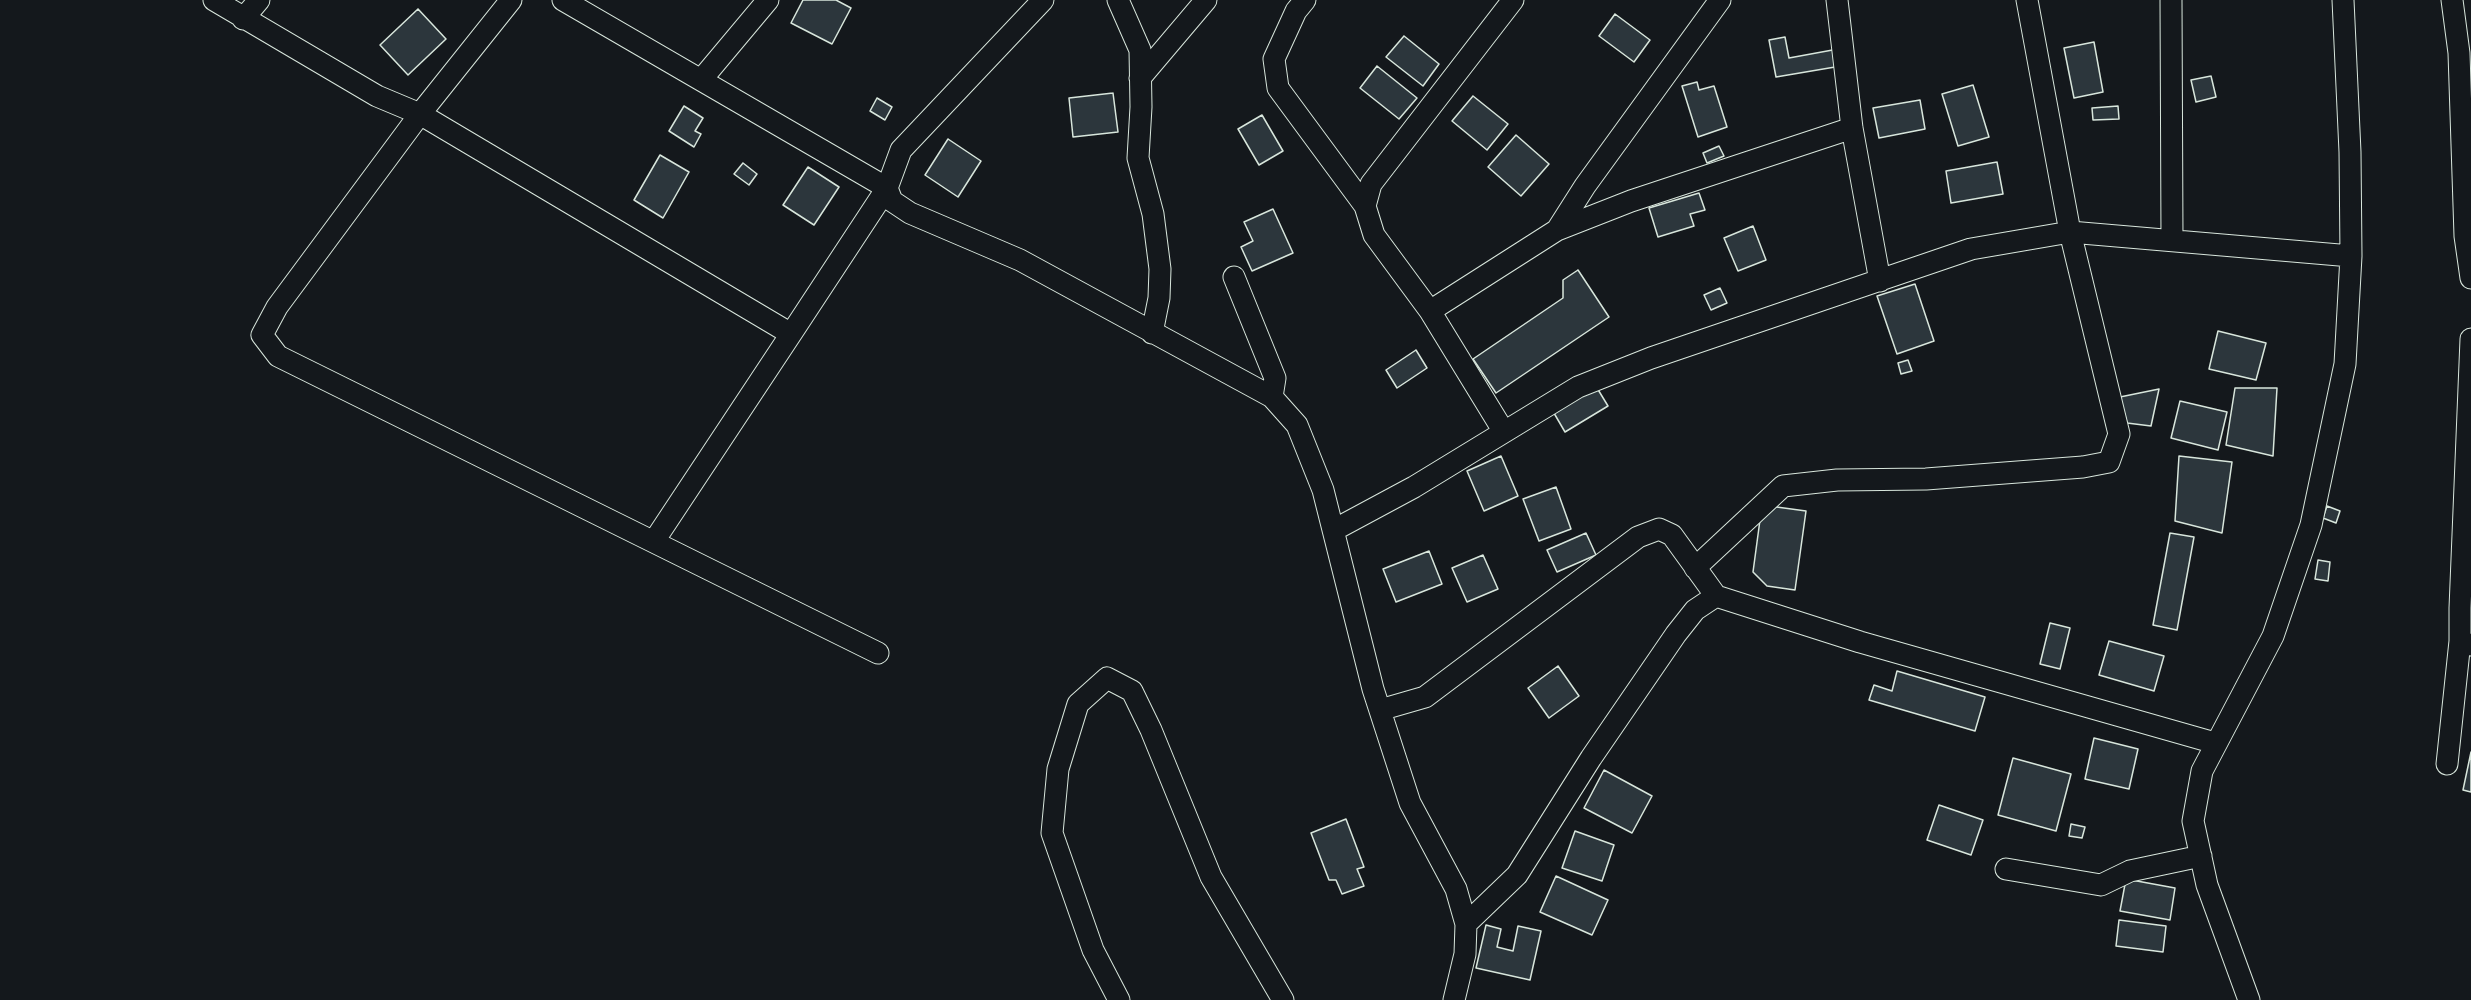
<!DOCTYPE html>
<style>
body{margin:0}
canvas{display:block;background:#14181c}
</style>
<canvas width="2471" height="1000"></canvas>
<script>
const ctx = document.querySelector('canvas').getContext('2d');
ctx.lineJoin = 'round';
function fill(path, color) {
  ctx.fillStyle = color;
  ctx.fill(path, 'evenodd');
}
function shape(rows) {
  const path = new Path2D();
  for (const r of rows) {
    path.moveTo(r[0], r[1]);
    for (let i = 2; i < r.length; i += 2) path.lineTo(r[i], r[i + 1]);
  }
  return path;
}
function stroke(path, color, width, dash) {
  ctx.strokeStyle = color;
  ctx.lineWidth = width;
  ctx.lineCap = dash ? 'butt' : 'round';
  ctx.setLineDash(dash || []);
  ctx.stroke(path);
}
const building = shape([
 [803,0,836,0,851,8,832,44,791,23,803,0],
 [418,9,446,39,408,75,380,45,418,9],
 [1615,14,1650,40,1634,62,1599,36,1615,14],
 [1404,36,1439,64,1423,86,1386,57,1404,36],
 [1785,37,1789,58,1838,49,1841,66,1776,77,1769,40,1785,37],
 [2094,42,2103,92,2074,98,2064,48,2094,42],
 [1377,66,1417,98,1399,119,1360,88,1377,66],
 [2211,76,2216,97,2196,102,2191,80,2211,76],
 [1697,82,1699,90,1714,86,1727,127,1698,137,1682,86,1697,82],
 [1973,85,1989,137,1958,146,1942,94,1973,85],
 [1113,93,1118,132,1073,137,1069,98,1113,93],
 [1473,96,1508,124,1487,150,1452,121,1473,96],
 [877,98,892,107,885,120,870,111,877,98],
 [1920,100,1925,129,1879,138,1873,108,1920,100],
 [684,106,703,118,695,131,701,134,694,147,669,131,684,106],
 [2118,106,2119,119,2093,120,2092,108,2118,106],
 [1262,115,1283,151,1259,165,1238,129,1262,115],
 [1516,135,1549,164,1521,196,1488,167,1516,135],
 [948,139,981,161,958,197,925,175,948,139],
 [1719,146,1724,156,1707,163,1703,153,1719,146],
 [660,155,689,172,663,218,634,200,660,155],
 [1997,162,2003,194,1951,203,1946,171,1997,162],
 [743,163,757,174,749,185,734,174,743,163],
 [808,167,839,187,814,225,783,205,808,167],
 [1699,193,1705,210,1690,214,1694,226,1658,237,1649,208,1699,193],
 [1273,209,1293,253,1252,271,1241,247,1253,241,1244,222,1273,209],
 [1753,226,1766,260,1738,271,1724,238,1753,226],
 [1578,270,1609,317,1496,393,1473,359,1563,298,1563,280,1578,270],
 [1915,284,1934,341,1897,354,1877,296,1915,284],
 [1720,288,1727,303,1711,310,1704,295,1720,288],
 [2218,331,2266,343,2256,380,2209,369,2218,331],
 [1416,350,1427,368,1397,388,1386,370,1416,350],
 [1908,360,1912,371,1901,374,1898,363,1908,360],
 [1594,383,1608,406,1565,432,1551,408,1594,383],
 [2235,388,2277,388,2273,456,2226,445,2235,388],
 [2159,389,2151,426,2127,423,2120,397,2159,389],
 [2180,401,2227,412,2218,450,2171,438,2180,401],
 [1501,456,1518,496,1484,511,1467,471,1501,456],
 [2179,456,2232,462,2222,533,2175,521,2179,456],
 [1556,487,1571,529,1539,541,1523,499,1556,487],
 [1762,505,1806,511,1795,590,1767,586,1753,572,1762,505],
 [2327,506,2340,511,2336,523,2323,518,2327,506],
 [1586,533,1596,555,1557,572,1547,550,1586,533],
 [2170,533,2194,537,2177,630,2153,625,2170,533],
 [1429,551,1442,584,1396,602,1383,569,1429,551],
 [1483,555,1498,589,1467,602,1452,568,1483,555],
 [2318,560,2330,562,2328,581,2315,579,2318,560],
 [2050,623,2070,628,2060,669,2040,664,2050,623],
 [2109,641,2164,656,2154,691,2099,675,2109,641],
 [1558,666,1579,696,1549,718,1528,688,1558,666],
 [1897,671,1985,697,1975,731,1869,700,1874,685,1892,691,1897,671],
 [2094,738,2138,749,2129,789,2085,779,2094,738],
 [2471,752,2471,792,2463,790,2471,752],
 [2013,758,2071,774,2056,831,1998,815,2013,758],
 [1604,770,1652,796,1632,833,1584,808,1604,770],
 [1939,805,1983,820,1971,855,1927,840,1939,805],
 [1346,819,1364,867,1357,869,1364,886,1342,894,1336,880,1329,880,1311,833,1346,819],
 [2071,824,2085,827,2082,838,2069,836,2071,824],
 [1575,831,1614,845,1602,881,1562,868,1575,831],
 [1556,876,1608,900,1592,935,1540,912,1556,876],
 [2126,879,2175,888,2170,920,2120,911,2126,879],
 [2119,920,2166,926,2163,952,2116,946,2119,920],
 [1486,925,1501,929,1497,947,1513,951,1518,926,1541,931,1530,980,1476,968,1486,925]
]);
fill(building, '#2c363c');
stroke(building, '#d8e6dc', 1.5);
const minor = shape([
 [214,0,377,96,420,114,791,334,887,188,563,0],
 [511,0,420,114,277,307,262,335,278,356,878,653],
 [1043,0,901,150,887,188,892,201,910,213,1020,260,1272,397,1297,425,1323,490,1373,689,1410,803,1456,889,1466,924,1465,954,1454,1000],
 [1118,0,1140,50,1141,107,1138,158,1153,214,1160,269,1159,298,1152,333],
 [1305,0,1296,11,1274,59,1278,88,1365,206],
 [1837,0,1852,128,1880,281],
 [2171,0,2172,240],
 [2452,0,2459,53,2465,236,2471,278],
 [243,19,259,0],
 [1140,78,1206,0],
 [701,80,768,0],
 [1557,230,1631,201,1852,128],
 [1234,277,1275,378,1272,397],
 [1430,311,1557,230,1585,186,1720,0],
 [2471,339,2460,608,2460,641,2471,645],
 [1504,432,1430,311,1374,235,1365,206,1371,184,1513,0],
 [1334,530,1414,487,1578,387,1651,358,1971,249,2070,232,2351,256],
 [654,541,791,334],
 [1695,568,1783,486,1837,480,1926,479,2083,467,2109,462,2119,434,2070,232,2027,0],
 [1380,710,1425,697,1638,537,1659,529,1672,535,1716,596],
 [2447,764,2460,641],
 [2006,869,2101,885,2130,871,2201,856],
 [1466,924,1517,875,1591,758,1676,634,1695,610,1716,596,1860,642,2215,743],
 [1119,1000,1093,950,1052,833,1058,769,1078,704,1107,678,1132,691,1151,730,1211,877,1283,1000],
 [2249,1000,2207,885,2193,821,2202,771,2273,636,2311,525,2345,364,2351,256,2350,152,2343,0]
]);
stroke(minor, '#d8e6dc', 23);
stroke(minor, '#14181c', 21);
</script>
